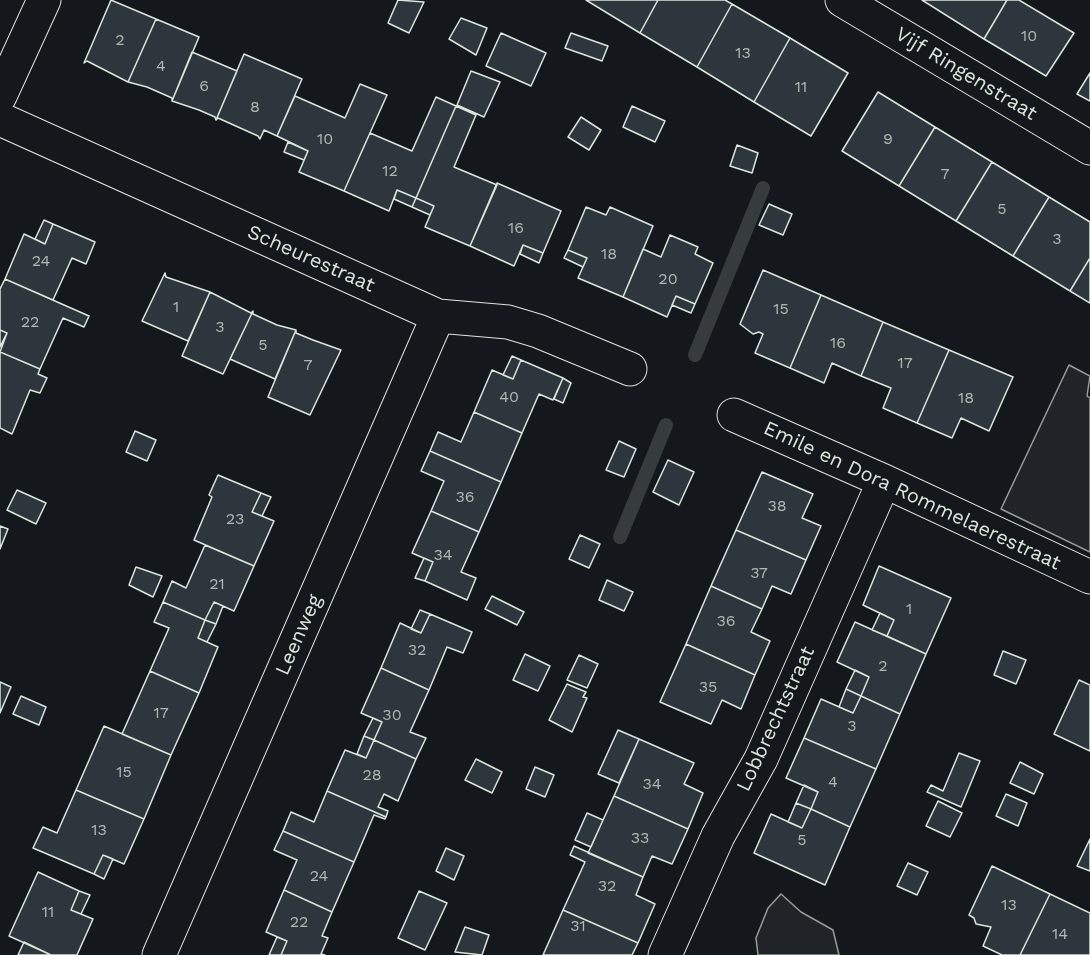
<!DOCTYPE html>
<style>
body{margin:0}
canvas{display:block;background:#14181c}
</style>
<canvas width="1090" height="955"></canvas>
<script>
const ctx = document.querySelector('canvas').getContext('2d');
ctx.lineJoin = 'round';
function fill(path, color) {
  ctx.fillStyle = color;
  ctx.fill(path, 'evenodd');
}
function shape(rows) {
  const path = new Path2D();
  for (const r of rows) {
    path.moveTo(r[0], r[1]);
    for (let i = 2; i < r.length; i += 2) path.lineTo(r[i], r[i + 1]);
  }
  return path;
}
function stroke(path, color, width, dash) {
  ctx.strokeStyle = color;
  ctx.lineWidth = width;
  ctx.lineCap = dash ? 'butt' : 'round';
  ctx.setLineDash(dash || []);
  ctx.stroke(path);
}
function write(font, color, halo, rows, align = 'center') {
  ctx.font = font + ' "Work Sans",sans-serif';
  ctx.lineWidth = 4.5;
  ctx.setLineDash([]);
  ctx.textBaseline = 'middle';
  ctx.strokeStyle = halo;
  ctx.fillStyle = color;
  for (const [text, x, y, turn = 0] of rows) {
    ctx.save();
    ctx.translate(x, y);
    ctx.rotate((+turn || 0) * Math.PI / 180);
    ctx.textAlign = isNaN(turn) ? turn : align;
    if (halo) ctx.strokeText(text, 0, 0);
    ctx.fillText(text, 0, 0);
    ctx.restore();
  }
}
const green = shape([
 [1069,365,1090,376,1087,396,1090,398,1090,552,1001,509,1069,365],
 [781,894,801,912,833,930,839,955,758,955,756,938,768,908,781,894]
]);
fill(green, '#202428');
stroke(green, '#939e99', 1.5);
stroke(shape([
 [695,355,763,188],
 [620,537,666,425]
]), '#363b3e', 14);
const building = shape([
 [111,0,156,19,128,82,87,61,84,63,111,0],
 [398,0,424,2,409,33,388,23,398,0],
 [586,0,658,0,640,33,586,0],
 [658,0,725,0,732,4,697,67,640,33,658,0],
 [922,0,1007,0,984,39,922,0],
 [1007,0,1019,0,1074,33,1046,76,984,39,1007,0],
 [732,4,790,38,754,102,697,67,732,4],
 [461,18,487,28,476,55,449,39,461,18],
 [156,19,199,37,172,101,172,98,147,87,128,82,156,19],
 [501,33,546,53,531,86,486,66,501,33],
 [571,33,608,46,602,61,565,48,571,33],
 [790,38,848,73,811,136,754,102,790,38],
 [192,52,237,71,216,120,215,117,199,110,172,101,192,52],
 [244,54,302,79,277,136,264,130,260,139,258,136,218,118,216,120,244,54],
 [471,71,500,82,484,117,457,105,471,71],
 [1090,73,1090,101,1077,94,1090,73],
 [360,84,387,95,344,191,299,172,308,151,277,136,295,96,345,118,360,84],
 [878,92,935,127,899,186,842,151,878,92],
 [436,97,456,106,416,198,397,190,389,211,344,191,370,133,412,151,436,97],
 [456,106,476,115,454,167,497,185,470,246,425,227,434,206,416,198,456,106],
 [632,106,665,121,655,142,623,127,632,106],
 [581,117,601,130,589,150,568,137,581,117],
 [935,127,992,162,956,221,899,186,935,127],
 [288,142,308,151,304,160,284,152,288,142],
 [737,145,758,153,752,173,730,166,737,145],
 [992,162,1049,197,1013,256,956,221,992,162],
 [497,183,561,211,543,253,523,245,514,266,470,246,497,183],
 [397,190,416,198,412,207,394,199,397,190],
 [1049,197,1090,222,1090,258,1070,291,1013,256,1049,197],
 [416,198,434,206,430,215,412,207,416,198],
 [769,204,792,214,783,235,759,225,769,204],
 [586,207,606,215,610,207,653,226,623,297,578,278,587,258,568,250,586,207],
 [44,220,53,224,45,244,35,239,44,220],
 [53,224,95,242,86,264,72,258,53,300,5,279,24,234,45,244,53,224],
 [670,235,698,247,695,254,713,263,695,304,676,296,667,317,623,297,643,249,661,257,670,235],
 [523,245,543,253,539,263,520,254,523,245],
 [568,250,587,258,583,267,564,258,568,250],
 [1090,258,1090,303,1070,291,1090,258],
 [763,270,821,295,790,368,755,353,763,334,759,332,753,334,740,324,763,270],
 [165,273,166,277,210,292,188,341,142,321,165,273],
 [5,279,89,316,84,327,63,318,40,369,0,352,7,333,0,330,0,289,5,279],
 [210,292,251,313,253,311,223,374,182,356,210,292],
 [821,295,883,322,861,376,832,363,824,383,790,368,821,295],
 [676,296,695,304,691,313,672,305,676,296],
 [253,311,253,314,277,325,296,330,275,379,230,359,253,311],
 [883,322,949,350,917,423,883,408,891,388,861,376,883,322],
 [0,330,7,333,0,347,0,330],
 [296,330,296,333,313,340,341,350,310,415,268,397,296,330],
 [949,350,1013,377,989,431,961,418,952,438,917,423,949,350],
 [0,352,40,369,38,374,47,378,40,393,30,390,12,434,0,428,0,352],
 [512,356,521,360,513,379,503,375,512,356],
 [521,360,563,378,553,400,539,394,522,433,474,412,492,370,513,379,521,360],
 [563,378,571,383,563,403,554,399,563,378],
 [474,412,522,433,501,482,430,451,438,432,461,442,474,412],
 [135,431,156,440,147,461,126,452,135,431],
 [619,441,636,449,624,477,606,470,619,441],
 [430,451,501,482,479,532,431,511,444,481,421,471,430,451],
 [668,460,694,472,679,505,653,492,668,460],
 [762,472,813,494,802,518,821,526,806,560,736,530,762,472],
 [218,475,261,493,252,512,274,521,254,566,194,540,212,497,209,495,218,475],
 [17,490,46,503,36,524,7,510,17,490],
 [261,493,271,497,262,516,252,512,261,493],
 [431,511,479,532,461,572,476,578,467,600,425,581,433,562,412,553,431,511],
 [0,526,8,529,0,549,0,526],
 [736,530,806,560,791,594,772,586,762,609,711,586,736,530],
 [580,535,600,544,589,568,569,559,580,535],
 [205,545,254,566,234,611,214,602,205,620,163,602,172,581,186,588,205,545],
 [424,558,433,562,425,581,415,578,424,558],
 [879,566,951,598,926,654,887,636,894,620,863,605,879,566],
 [136,567,162,576,153,597,129,585,136,567],
 [607,580,633,592,624,611,599,600,607,580],
 [711,586,762,609,751,632,770,641,755,675,686,644,711,586],
 [492,596,524,612,517,625,485,609,492,596],
 [163,602,205,620,198,638,218,647,199,693,150,671,169,628,154,622,163,602],
 [214,602,223,606,216,624,205,620,214,602],
 [420,610,430,614,421,633,411,629,420,610],
 [880,613,894,620,887,636,872,630,880,613],
 [430,614,472,632,463,653,447,647,429,690,381,668,400,623,421,633,430,614],
 [205,620,216,624,207,642,198,638,205,620],
 [855,622,926,654,900,714,861,696,869,677,837,662,855,622],
 [686,644,755,675,741,709,722,700,711,724,660,702,686,644],
 [1003,651,1026,660,1016,684,994,675,1003,651],
 [525,654,550,666,538,691,513,680,525,654],
 [579,655,598,664,587,688,567,680,579,655],
 [381,668,429,690,410,732,426,738,416,759,374,740,382,722,361,713,381,668],
 [855,670,869,677,861,696,846,689,855,670],
 [150,671,199,693,171,755,122,734,150,671],
 [1079,680,1090,685,1090,751,1054,734,1079,680],
 [0,682,11,687,0,713,0,682],
 [567,684,586,692,583,697,587,698,572,732,549,720,567,684],
 [846,689,861,696,853,713,839,707,846,689],
 [21,696,46,707,39,725,13,714,21,696],
 [861,696,900,714,876,769,804,738,821,699,853,713,861,696],
 [373,718,382,722,374,740,364,736,373,718],
 [104,726,171,755,144,819,76,790,104,726],
 [618,730,639,739,619,783,598,774,618,730],
 [364,736,374,740,366,758,357,754,364,736],
 [804,738,876,769,850,827,811,809,818,792,786,778,804,738],
 [639,739,694,763,684,784,703,793,688,829,614,796,639,739],
 [374,740,416,759,398,801,384,794,378,807,388,811,386,817,327,791,345,750,366,758,374,740],
 [959,753,980,761,961,807,927,792,931,785,943,791,959,753],
 [476,759,502,772,492,793,465,780,476,759],
 [1020,762,1043,774,1034,794,1010,783,1020,762],
 [535,767,554,775,545,797,526,789,535,767],
 [804,785,818,792,811,809,796,803,804,785],
 [76,790,144,819,124,864,103,855,94,874,33,848,43,827,57,833,76,790],
 [327,791,386,817,385,819,374,815,354,862,283,831,291,812,314,822,327,791],
 [1006,794,1027,803,1018,826,996,816,1006,794],
 [614,796,688,829,672,864,652,856,643,877,588,853,614,796],
 [938,801,962,813,950,837,926,826,938,801],
 [796,803,811,809,802,828,788,822,796,803],
 [811,809,850,827,825,885,754,853,771,814,802,828,811,809],
 [587,813,603,820,591,847,575,840,587,813],
 [283,831,354,862,332,912,284,890,297,860,274,850,283,831],
 [1090,839,1090,871,1077,866,1090,839],
 [574,846,643,877,636,895,655,904,638,943,563,910,585,862,570,855,574,846],
 [446,848,464,856,454,880,436,871,446,848],
 [103,855,113,859,104,879,94,874,103,855],
 [908,863,928,872,917,895,897,886,908,863],
 [992,866,1050,894,1020,955,1002,955,983,946,991,927,976,924,974,918,969,915,992,866],
 [38,872,79,891,71,910,93,919,77,955,51,955,9,936,38,872],
 [284,890,332,912,322,936,328,938,321,954,325,955,281,955,287,941,266,932,284,890],
 [79,891,90,895,81,914,71,910,79,891],
 [419,891,447,903,425,950,398,938,419,891],
 [1050,894,1090,913,1090,955,1020,955,1050,894],
 [563,910,638,943,632,955,543,955,563,910],
 [465,927,489,935,482,955,455,952,465,927],
 [277,937,287,941,281,955,269,955,277,937],
 [24,942,51,955,18,955,24,942]
]);
fill(building, '#2c363c');
stroke(building, '#d8e6dc', 1.5);
const street = shape([
 [842,0,1090,148],
 [0,96,44,0],
 [0,119,438,316,508,322,538,331,630,369],
 [734,415,884,481,1090,577],
 [159,955,438,316],
 [665,955,718,836,761,759,884,481]
]);
stroke(street, '#d8e6dc', 35);
stroke(street, '#14181c', 33);
write('16px', '#adbab4', null, [
 ["10",1029,36],
 ["2",120,40],
 ["13",743,53],
 ["4",161,66],
 ["6",204,86],
 ["11",801,87],
 ["8",255,107],
 ["10",325,139],
 ["9",888,139],
 ["12",390,171],
 ["7",945,174],
 ["5",1002,209],
 ["16",516,228],
 ["3",1057,239],
 ["18",609,254],
 ["24",41,261],
 ["20",668,279],
 ["1",176,307],
 ["15",781,309],
 ["22",30,322],
 ["3",220,327],
 ["16",838,343],
 ["5",263,345],
 ["17",905,363],
 ["7",308,365],
 ["40",509,397],
 ["18",966,398],
 ["36",465,497],
 ["38",777,506],
 ["23",235,519],
 ["34",443,555],
 ["37",759,573],
 ["21",217,584],
 ["1",909,609],
 ["36",726,621],
 ["32",417,650],
 ["2",883,666],
 ["35",708,687],
 ["17",161,713],
 ["30",392,715],
 ["3",852,726],
 ["15",124,772],
 ["28",372,775],
 ["4",833,782],
 ["34",652,784],
 ["13",99,830],
 ["33",640,838],
 ["5",802,840],
 ["24",319,876],
 ["32",607,886],
 ["13",1009,905],
 ["11",48,912],
 ["22",299,922],
 ["31",578,926],
 ["14",1060,934]
]);
write('20px', '#d8e6dc', '#14181c', [
 ["Vijf Ringenstraat",966,74,31],
 ["Scheurestraat",311,259,24],
 ["Emile en Dora Rommelaerestraat",912,496,25],
 ["Leenweg",299,635,-66],
 ["Lobbrechtstraat",776,719,-65]
]);
</script>
